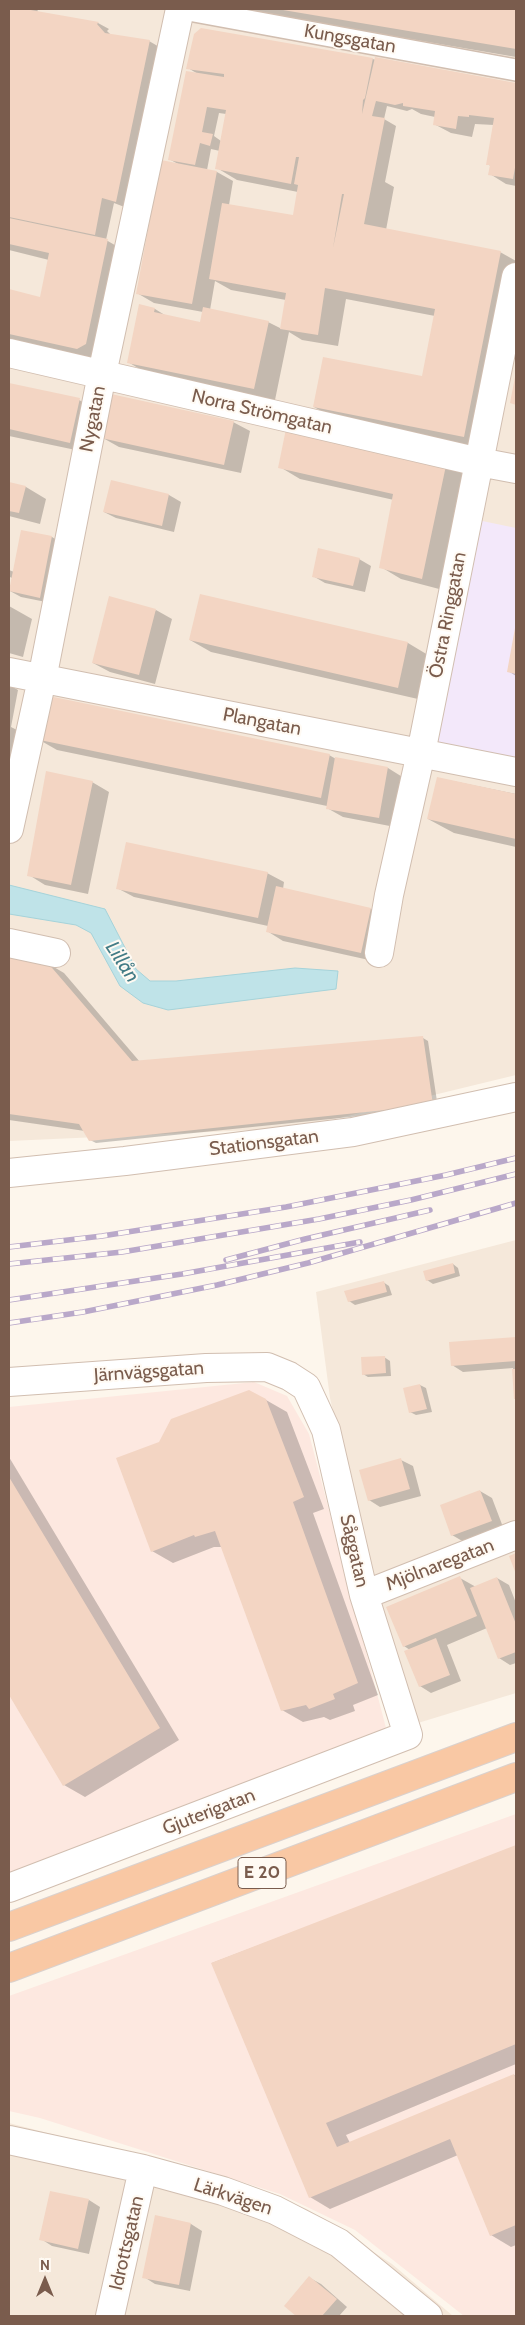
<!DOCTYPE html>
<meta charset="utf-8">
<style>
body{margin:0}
#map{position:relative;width:525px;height:2325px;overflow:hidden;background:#fdf6ec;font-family:Cabin,sans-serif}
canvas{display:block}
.frame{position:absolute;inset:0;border:10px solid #7a5c4d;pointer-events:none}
.north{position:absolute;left:20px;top:2255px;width:50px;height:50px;-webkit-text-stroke:4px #fffaf3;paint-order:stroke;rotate:0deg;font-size:14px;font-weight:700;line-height:20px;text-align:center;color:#7a5c4d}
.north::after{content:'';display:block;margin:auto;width:18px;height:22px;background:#7a5c4d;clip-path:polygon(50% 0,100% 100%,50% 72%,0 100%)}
</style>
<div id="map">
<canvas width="525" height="2325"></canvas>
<div class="frame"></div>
<div class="north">N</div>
</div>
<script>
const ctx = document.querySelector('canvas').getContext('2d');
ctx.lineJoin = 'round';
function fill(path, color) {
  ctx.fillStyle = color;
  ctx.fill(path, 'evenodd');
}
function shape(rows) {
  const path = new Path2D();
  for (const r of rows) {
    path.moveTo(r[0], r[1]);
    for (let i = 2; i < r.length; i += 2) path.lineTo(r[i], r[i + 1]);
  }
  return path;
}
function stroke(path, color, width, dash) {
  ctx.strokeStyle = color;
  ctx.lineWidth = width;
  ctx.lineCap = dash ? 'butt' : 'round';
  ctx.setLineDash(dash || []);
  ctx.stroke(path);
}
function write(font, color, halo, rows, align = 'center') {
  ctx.font = font + ' Cabin,sans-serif';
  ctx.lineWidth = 4;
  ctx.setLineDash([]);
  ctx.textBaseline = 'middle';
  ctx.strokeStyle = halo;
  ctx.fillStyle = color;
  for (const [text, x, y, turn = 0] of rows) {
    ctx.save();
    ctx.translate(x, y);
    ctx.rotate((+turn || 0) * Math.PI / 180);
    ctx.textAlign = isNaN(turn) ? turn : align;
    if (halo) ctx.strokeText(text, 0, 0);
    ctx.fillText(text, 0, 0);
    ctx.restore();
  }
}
fill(shape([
 [9,9,516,9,516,1075,298,1128,9,1141],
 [516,1240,516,1693,418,1723,390,1653,361,1535,330,1398,316,1292],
 [9,2123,198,2172,307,2209,392,2264,453,2316,9,2316]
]), '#f5e8da');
fill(shape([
 [254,1382,287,1396,309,1434,386,1728,9,1874,9,1407],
 [516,1814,516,2316,464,2316,355,2230,280,2194,40,2118,9,2111,9,1996]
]), '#fde8e0');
fill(shape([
 [463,517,516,528,516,784,415,763]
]), '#f3e8fa');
const water = shape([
 [9,885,105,909,136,969,150,981,176,981,295,968,338,971,336,989,168,1010,143,1003,120,986,91,933,76,925,9,914,9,885]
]);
fill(water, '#bfe3e8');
stroke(water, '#a5d3da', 1);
fill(shape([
 [9,9,38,9,37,13,98,23,109,29,107,31,111,35,149,41,161,48,127,208,114,203,106,240,127,252,98,360,9,340,9,291,41,298,49,260,9,250],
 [234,9,516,9,516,57],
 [372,59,516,84,516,186,506,184,490,174,491,166,487,164,494,125,475,124,472,137,451,133,434,124,435,117,421,114,412,109,407,111,387,106,384,119,396,126,385,182,394,187,386,230,500,252,516,261,516,286,484,448,334,418,314,407,423,378,435,316,346,299,338,346,302,340,289,332,275,400,148,374,128,362,140,306,155,309,168,317,201,324,203,312,154,303,137,293,178,164,169,159,198,74,188,68],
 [219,113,226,114,221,141,214,136],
 [211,149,220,151,217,168,237,180,298,192,294,216,229,205,233,181,217,172,207,170],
 [215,281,231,290,286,300,282,329,268,322,210,310],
 [9,384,79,400,100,411,90,453,9,436],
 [233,422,250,431,241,473,119,447,103,438],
 [288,425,468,469,443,590,401,579,381,567,394,500,300,479,280,467],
 [112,482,169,495,181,502,174,532,116,518,104,512],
 [9,483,26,487,46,499,40,524,9,516],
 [22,531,52,537,63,544,51,603,21,597,10,591,12,578,10,577,9,583,9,570,14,572],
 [359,559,371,566,365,592,325,583,313,576],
 [9,606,32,619,23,657,9,653],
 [156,610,172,619,155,684,110,672,93,663],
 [516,629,516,676,508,671],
 [190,640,408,643,428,655,418,699,211,652],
 [9,685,18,690,11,727,17,730,9,771],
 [36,738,329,755,336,759,388,768,404,778,395,827,343,817,327,808,327,806,57,750],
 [438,778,516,794,516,847,454,833,428,819],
 [92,782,109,792,88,894,45,885,29,875],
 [267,873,284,882,283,889,371,909,387,919,378,962,283,941,267,931,268,926,134,897,117,888],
 [9,958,47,963,64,973,140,1062,423,1038,428,1041,438,1108,96,1143,90,1140,85,1131,9,1120],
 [453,1264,458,1268,460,1276,433,1284,427,1280],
 [383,1282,389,1286,392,1295,355,1305,349,1301],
 [516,1338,516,1398,513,1368,463,1372,452,1365,450,1343],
 [384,1357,390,1361,391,1376,368,1377,363,1374],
 [420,1385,426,1388,432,1412,416,1415,410,1412],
 [266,1400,287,1412,324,1509,313,1513,378,1695,353,1705,355,1711,330,1720,324,1717,303,1722,282,1710,222,1547,214,1547,173,1563,152,1551,160,1443],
 [9,1457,179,1740,85,1797,64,1785,9,1693],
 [401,1460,413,1466,421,1496,380,1507,369,1500],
 [480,1491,492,1498,503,1527,464,1542,452,1535],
 [460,1578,476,1587,497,1578,509,1585,516,1603,516,1663,510,1665,499,1658,487,1628,447,1645,461,1681,431,1693,420,1686,410,1650,404,1646,388,1608],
 [516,1847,516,2064,346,2135,350,2143,514,2075,516,2076,516,2245,511,2247,491,2235,458,2155,330,2209,310,2197,212,1963],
 [89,2200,100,2207,89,2254,52,2246,41,2239],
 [156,2217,191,2224,202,2231,190,2291,155,2284,144,2277],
 [310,2278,321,2284,347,2307,339,2316,298,2316,286,2306]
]), '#0003');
fill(shape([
 [9,9,25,9,99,22,97,24,105,33,150,40,116,202,102,198,95,235,9,217],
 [283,9,516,9,516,49,283,10],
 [201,28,373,58,365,98,363,100,362,114,375,57,516,83,516,162,513,179,488,175,490,165,486,165,494,118,469,115,469,117,458,116,456,129,433,125,435,111,403,106,403,103,395,105,376,101,372,116,385,118,364,224,501,251,464,437,313,407,323,357,422,376,435,309,325,288,318,335,280,329,286,293,209,279,222,203,293,215,298,185,294,184,299,157,296,157,291,184,215,169,226,110,207,107,202,132,213,134,210,146,200,143,195,165,168,160,186,71,224,77,224,74,186,69,194,34],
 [342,194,344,194,333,248],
 [161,160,217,171,192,304,136,294],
 [9,218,108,239,86,344,77,349,9,334,9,289,40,297,49,253,9,244],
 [139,304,155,308,154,312,200,322,203,307,269,321,254,389,127,363],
 [515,377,516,377,516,405,510,403],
 [9,383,80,398,70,443,9,429],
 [111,394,234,421,224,465,101,438],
 [287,424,448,456,422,579,379,568,393,494,278,468],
 [111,480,169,494,162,526,103,512],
 [9,482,26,486,19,513,9,511],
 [21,530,52,536,40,598,9,591],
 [318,548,360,558,353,586,312,577],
 [200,594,408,642,398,688,189,640],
 [109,596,156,609,139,675,92,663],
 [515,628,516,628,516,674,507,672],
 [44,695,330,754,321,798,35,739],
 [335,757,388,767,379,818,326,809],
 [46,771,93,781,71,885,27,876],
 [437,777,516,794,516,839,427,819],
 [126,842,268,872,258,918,116,889],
 [276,886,371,908,361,953,266,932],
 [9,956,47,962,132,1061,423,1036,433,1105,89,1141,79,1124,9,1114],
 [453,1263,455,1273,426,1281,423,1271],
 [384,1281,387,1292,348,1302,344,1291],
 [516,1337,516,1361,451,1366,449,1342],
 [385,1356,386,1373,362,1375,361,1357],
 [512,1369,516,1369,516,1399,514,1399],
 [420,1384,427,1409,409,1413,403,1388],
 [249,1390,266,1399,304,1497,293,1502,358,1683,333,1694,335,1699,309,1709,306,1705,281,1711,215,1531,195,1537,194,1535,151,1552,116,1458,159,1442,171,1419],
 [401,1458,410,1489,368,1501,359,1470],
 [9,1477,160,1728,63,1786,9,1695],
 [480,1490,492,1521,451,1536,440,1505],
 [516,1553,516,1574,509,1556],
 [460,1576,477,1616,403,1647,386,1607],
 [497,1577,516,1624,516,1652,498,1659,470,1588],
 [436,1638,450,1675,419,1687,404,1651],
 [516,1845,516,2044,326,2123,337,2147,514,2074,516,2079,516,2225,490,2236,450,2139,309,2198,211,1963],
 [50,2191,89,2199,78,2249,39,2240],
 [155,2215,191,2223,179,2285,142,2278],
 [309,2276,337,2299,322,2316,296,2316,284,2306]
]), '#f3d5c3');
const pedestrian = shape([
 [183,9,516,70]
]);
const minor = shape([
 [9,353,479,462,516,469],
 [9,672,516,772],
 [9,829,42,679,102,374,180,9],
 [9,943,56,953],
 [379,953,389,895,421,753,516,277],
 [9,1382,206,1368,267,1367,289,1376,306,1387,326,1430,364,1595,408,1735,9,1888],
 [364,1595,516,1535],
 [9,2140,143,2169,223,2191,275,2210,339,2243,428,2316],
 [110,2316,143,2169]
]);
const tertiary = shape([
 [9,1173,125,1161,353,1132,516,1097]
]);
const trunk = shape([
 [9,1927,516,1737],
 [9,1968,516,1777]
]);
stroke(pedestrian, '#d1beb0', 24);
stroke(minor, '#d1beb0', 30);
stroke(tertiary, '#d1beb0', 30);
stroke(trunk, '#dad1cd', 30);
stroke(pedestrian, '#fff', 21);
stroke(minor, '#fff', 28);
stroke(tertiary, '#fff', 28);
stroke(trunk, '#f9c8a4', 28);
const rail = shape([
 [9,1247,102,1236,286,1207,446,1175,516,1158],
 [226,1260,305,1239,430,1210],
 [9,1264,122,1252,319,1219,411,1200,516,1174],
 [9,1300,182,1274,360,1242],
 [9,1323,83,1312,217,1285,308,1263,516,1203]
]);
stroke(rail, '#b9a8c9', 5.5);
stroke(rail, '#fffaf3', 4, [11]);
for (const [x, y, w] of [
 [262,1873,48]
]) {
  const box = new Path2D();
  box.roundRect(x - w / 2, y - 15.5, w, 31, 4);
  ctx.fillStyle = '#fffaf3';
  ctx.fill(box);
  stroke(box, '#7a5c4d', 1);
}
write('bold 18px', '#7a5c4d', null, [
 ["E 20",262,1873]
]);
write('19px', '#7a5c4d', '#fffaf3', [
 ["Kungsgatan",350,39,10],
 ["Norra Strömgatan",262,412,13],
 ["Nygatan",93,419,-79],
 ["Östra Ringgatan",448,615,-79],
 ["Plangatan",262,722,11],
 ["Stationsgatan",264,1143,-7],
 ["Järnvägsgatan",149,1372,-4],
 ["Såggatan",354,1551,77],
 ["Mjölnaregatan",440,1565,-21],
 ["Gjuterigatan",209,1812,-21],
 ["Lärkvägen",233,2197,18],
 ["Idrottsgatan",127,2243,-77]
]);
write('italic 20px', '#437c86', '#fffaf3', [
 ["Lillån",122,962,57]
]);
</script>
